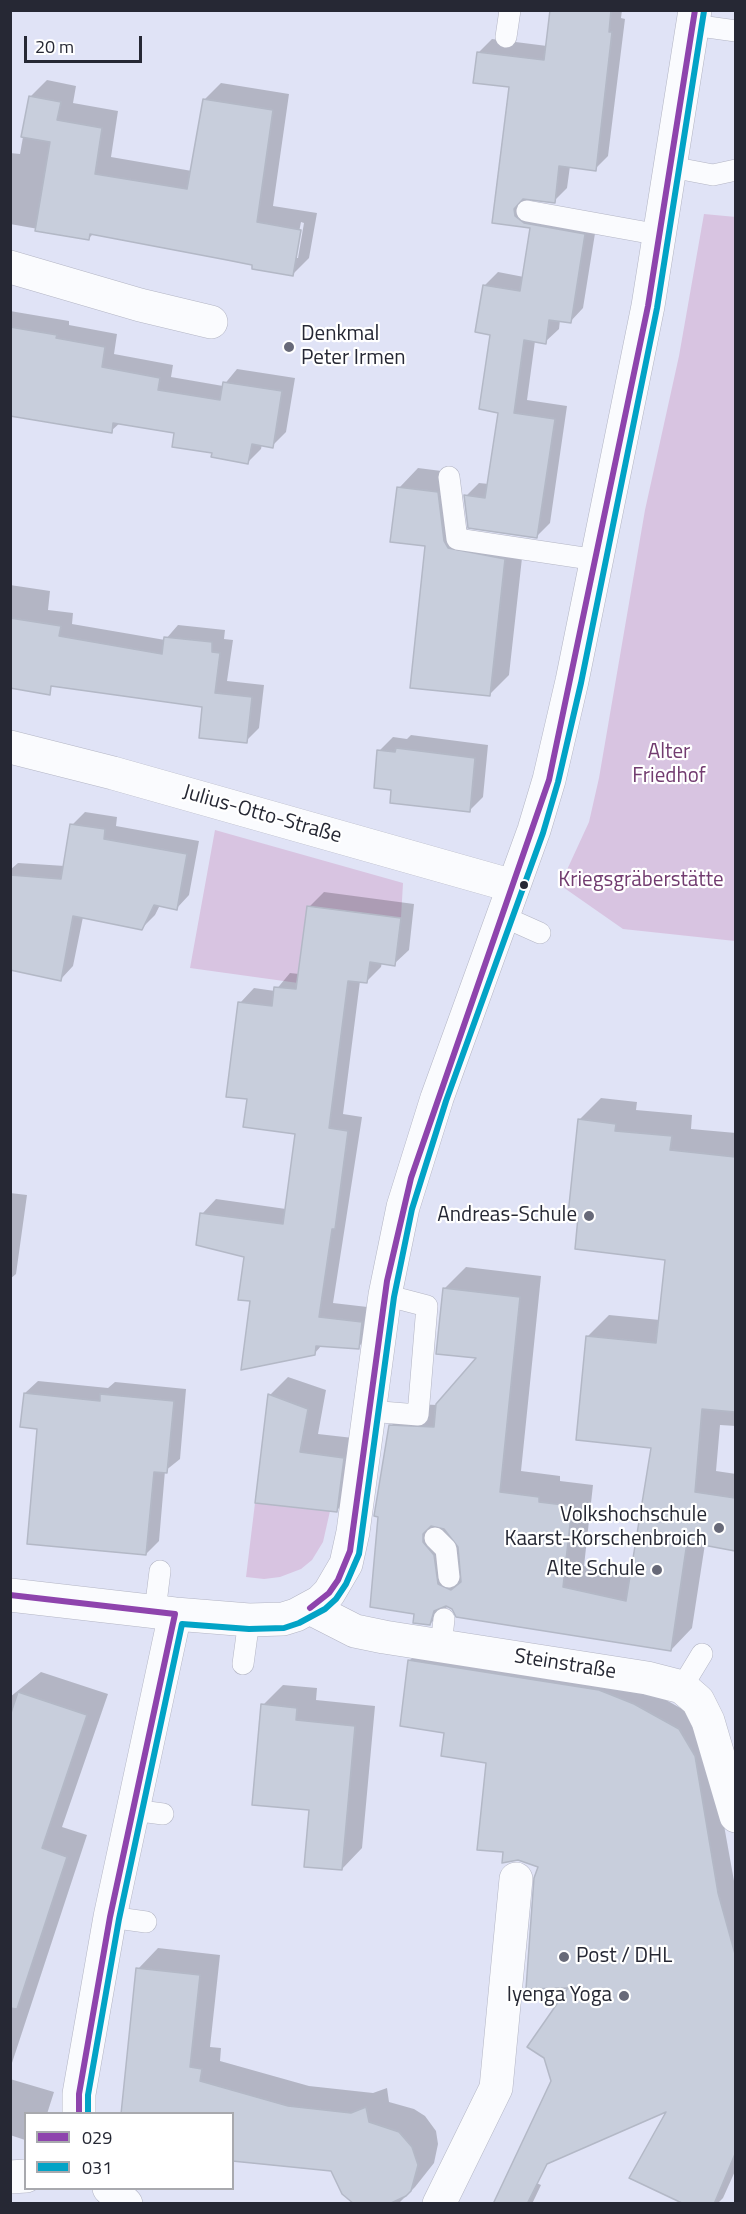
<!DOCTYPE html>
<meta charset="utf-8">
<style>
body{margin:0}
#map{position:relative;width:746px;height:2214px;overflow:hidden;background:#e0e3f6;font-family:"Titillium Web",sans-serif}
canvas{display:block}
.frame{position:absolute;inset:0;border:12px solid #262834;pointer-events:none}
.legend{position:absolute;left:24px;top:2112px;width:210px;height:78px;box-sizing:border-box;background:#fff;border:2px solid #a8a9ae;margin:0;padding:8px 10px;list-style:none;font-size:18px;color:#262834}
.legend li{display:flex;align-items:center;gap:12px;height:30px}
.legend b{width:30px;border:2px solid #a8a9ae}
.scale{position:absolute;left:24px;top:36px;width:118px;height:27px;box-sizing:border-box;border:3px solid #262834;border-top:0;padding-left:8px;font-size:18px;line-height:21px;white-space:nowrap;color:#262834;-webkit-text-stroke:4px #fff;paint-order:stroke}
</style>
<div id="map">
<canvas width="746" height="2214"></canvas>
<div class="frame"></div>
<ul class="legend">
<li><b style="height:8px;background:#8e44ad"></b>029</li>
<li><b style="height:8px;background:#02a3c6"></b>031</li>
</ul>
<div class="scale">20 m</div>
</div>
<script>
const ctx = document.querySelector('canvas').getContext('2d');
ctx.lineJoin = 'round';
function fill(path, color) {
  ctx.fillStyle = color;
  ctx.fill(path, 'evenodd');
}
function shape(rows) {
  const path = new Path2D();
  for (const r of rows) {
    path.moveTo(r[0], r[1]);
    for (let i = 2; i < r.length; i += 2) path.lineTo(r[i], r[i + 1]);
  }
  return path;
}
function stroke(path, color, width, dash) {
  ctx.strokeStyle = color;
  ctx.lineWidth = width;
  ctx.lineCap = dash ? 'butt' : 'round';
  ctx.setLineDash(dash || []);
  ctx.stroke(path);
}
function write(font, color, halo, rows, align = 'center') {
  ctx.font = font + ' "Titillium Web",sans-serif';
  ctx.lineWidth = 4.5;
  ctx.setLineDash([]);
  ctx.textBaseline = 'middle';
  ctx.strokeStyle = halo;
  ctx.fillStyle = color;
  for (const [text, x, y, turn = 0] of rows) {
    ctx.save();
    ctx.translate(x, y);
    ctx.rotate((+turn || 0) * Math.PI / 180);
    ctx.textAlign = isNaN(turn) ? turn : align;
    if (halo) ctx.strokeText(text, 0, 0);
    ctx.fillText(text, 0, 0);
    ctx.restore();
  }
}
fill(shape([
 [704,214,736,217,735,941,623,929,560,885,589,822,599,778,645,510,679,356],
 [215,830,403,883,401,918,298,983,190,968],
 [255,1503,330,1511,323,1542,312,1560,301,1569,280,1577,264,1579,246,1577]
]), '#d8c4e1');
fill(shape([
 [551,10,622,10,621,18,625,19,608,156,595,169,570,166,567,188,554,201,528,198,528,202,597,221,583,308,570,322,560,320,559,329,545,342,535,341,527,400,567,406,550,523,536,537,466,496,479,483,489,484,500,411,484,286,498,272,524,277,532,227,493,221,511,86,478,53,492,39,547,46],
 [47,80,76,86,73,103,118,111,111,157,192,171,205,99,221,83,289,94,273,206,317,213,309,258,292,275,254,264,94,233,89,238,10,224,10,153,20,154,30,97],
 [301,222,304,223,298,258,294,258],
 [10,311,69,321,69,325,117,334,114,354,173,365,171,377,223,386,237,369,295,378,286,432,272,446,262,444,261,449,248,462,213,452,176,432,121,422,111,431,10,388],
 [418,468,457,473,463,521,470,534,470,530,524,540,509,675,489,695,427,545,399,488],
 [10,585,50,591,48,610,73,613,72,624,165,640,178,625,225,630,224,639,233,640,227,681,264,685,259,728,246,741,204,706,53,685,50,689,10,682],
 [411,735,488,745,483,797,469,811,392,789,379,751,393,737,407,739],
 [85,812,117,817,116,826,199,841,189,895,177,908,160,905,155,915,142,928,83,917,73,966,61,979,10,969,10,870,18,863,65,866,72,825],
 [324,892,414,904,409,950,394,964,382,962,381,967,366,982,360,981,343,1114,362,1117,333,1303,376,1308,373,1333,358,1347,322,1345,314,1354,252,1300,246,1256,202,1214,216,1199,286,1209,296,1132,249,1098,240,1003,254,988,275,991,290,973,299,974,309,907],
 [601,1098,637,1102,636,1110,692,1115,691,1129,736,1133,736,1426,720,1425,716,1471,736,1474,736,1549,705,1544,692,1628,671,1650,448,1606,430,1624,391,1426,412,1404,438,1405,479,1357,444,1289,466,1267,541,1276,521,1471,560,1476,560,1481,593,1485,584,1566,632,1576,653,1446,587,1337,609,1315,660,1320,667,1259,580,1215,579,1120],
 [10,1193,27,1195,16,1274,10,1279],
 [288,1377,326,1390,318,1434,362,1439,355,1492,336,1511,257,1502,270,1395],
 [38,1381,108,1388,115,1382,186,1389,180,1459,165,1471,159,1541,146,1554,39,1427,25,1393],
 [424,1646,648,1690,693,1715,709,1742,736,1892,736,2169,723,2198,717,2204,689,2204,670,2109,552,2081,545,2057,571,1986,539,1866,505,1851,488,1761,446,1731,410,1660],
 [41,1672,108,1694,62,1827,87,1835,10,2069,10,1697],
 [283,1685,317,1688,316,1700,375,1706,362,1848,342,1869,263,1705],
 [158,1948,220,1955,210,2047,221,2048,220,2061,309,2086,373,2093,387,2088,389,2102,414,2109,425,2116,436,2131,438,2144,434,2163,415,2187,398,2204,358,2204,332,2169,232,2114,130,2114,138,1969],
 [10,2079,54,2092,47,2114,26,2114,25,2140,10,2135],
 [516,2174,541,2185,532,2204,494,2204]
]), '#0003');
const building = shape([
 [550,10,611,10,609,32,612,32,596,171,559,166,555,203,523,199,514,209,515,216,524,223,585,234,571,323,549,320,546,344,524,340,514,413,555,419,537,538,468,528,464,495,485,498,498,413,479,409,490,335,475,332,483,285,520,291,530,228,492,223,509,87,473,83,477,52,544,60,550,10],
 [29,96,61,102,57,120,102,128,95,174,187,189,203,99,273,110,257,222,301,230,293,276,252,269,252,265,227,260,90,234,89,240,35,231,50,142,21,137,29,96],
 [10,327,57,335,56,338,105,347,102,367,160,378,158,390,220,400,223,382,282,391,273,448,252,444,248,464,211,457,212,453,172,447,174,433,113,423,112,433,10,416,10,327],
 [397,487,438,492,444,541,448,548,505,559,490,696,410,688,425,546,390,542,397,487],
 [10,618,61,626,59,636,162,654,164,637,212,642,212,652,220,653,215,693,252,697,247,743,199,738,202,707,51,686,50,695,10,688,10,618],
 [396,748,475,758,470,812,390,803,391,790,374,788,377,750,395,752,396,748],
 [70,824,105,829,104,839,187,854,177,910,154,905,142,930,73,916,61,981,10,970,10,875,61,879,70,824],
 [307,906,401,918,395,966,370,962,367,983,348,981,329,1128,348,1131,335,1229,332,1229,319,1317,362,1322,359,1349,316,1346,315,1355,241,1370,250,1301,238,1300,244,1257,196,1245,200,1213,283,1224,295,1134,243,1127,247,1099,226,1097,238,1002,272,1006,274,987,296,989,307,906],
 [578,1119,616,1124,615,1131,672,1136,670,1150,735,1157,735,1412,702,1409,695,1492,735,1498,735,1551,687,1542,671,1651,456,1617,452,1609,446,1606,434,1611,430,1625,413,1623,414,1614,370,1607,378,1517,374,1516,389,1425,434,1427,436,1404,476,1358,436,1354,443,1288,520,1297,500,1492,539,1497,539,1502,572,1506,563,1587,626,1601,651,1448,576,1440,586,1336,656,1343,665,1260,575,1249,578,1217,568,1215,578,1119],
 [431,1526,444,1529,458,1547,461,1582,451,1590,438,1584,434,1555,423,1542,423,1534,431,1526],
 [24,1393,100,1401,100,1394,174,1401,167,1473,154,1472,146,1555,27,1544,37,1429,20,1427,24,1393],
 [268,1394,308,1409,300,1452,344,1458,337,1512,255,1503,268,1394],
 [408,1660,599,1690,634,1704,679,1729,695,1756,718,1893,735,1954,735,2154,714,2204,684,2204,629,2178,666,2112,547,2164,527,2204,493,2204,551,2081,544,2058,527,2047,568,1988,526,1989,534,1878,538,1867,518,1860,502,1863,503,1852,477,1850,486,1763,441,1756,444,1733,400,1726,408,1660],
 [18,1692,87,1715,42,1848,67,1857,17,2009,10,2008,10,1716,18,1692],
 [261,1704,297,1708,296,1720,355,1726,342,1870,304,1867,309,1810,252,1805,261,1704],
 [136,1968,200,1975,190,2067,202,2069,200,2081,288,2106,351,2113,366,2107,369,2122,399,2132,412,2147,418,2165,411,2191,406,2196,389,2204,354,2204,342,2194,331,2171,232,2161,232,2114,121,2114,136,1968]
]);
fill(building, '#c8cedc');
stroke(building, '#b3b8c6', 1.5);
const service = shape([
 [693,25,736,31],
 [506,37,510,10],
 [671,167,713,175,736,170],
 [527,211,660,235],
 [449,477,457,539,597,560],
 [502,916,540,933],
 [369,1411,418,1415,427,1306,385,1295],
 [435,1538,446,1549,449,1577],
 [155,1611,160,1571],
 [441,1646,444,1619],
 [243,1664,249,1620],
 [682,1687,702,1654],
 [133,1810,163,1814],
 [110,1917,146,1922]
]);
const minor = shape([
 [10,267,140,305,211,322],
 [10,747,113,773,513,886],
 [10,1595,175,1614,249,1620,283,1619,296,1615,320,1602,329,1593,346,1564,353,1532,385,1295,403,1207,437,1098,534,830,549,780,572,681,648,306,695,10],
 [310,1608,355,1631,384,1637,647,1678,682,1687,698,1701,708,1721,736,1816],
 [79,2114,79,2094,110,1917,175,1614],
 [10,2177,26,2176],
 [109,2188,126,2204],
 [439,2204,496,2088,516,1879]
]);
stroke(service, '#b3b5c4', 22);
stroke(minor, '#b3b5c4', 34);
stroke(service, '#fafbfe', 21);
stroke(minor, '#fafbfe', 33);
stroke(shape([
 [10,1595,175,1614,110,1917,79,2094,79,2114],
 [310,1608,329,1593,338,1580,350,1551,387,1281,411,1178,549,780,648,306,695,10]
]), '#8e44ad', 6);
stroke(shape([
 [88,2114,88,2095,119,1919,182,1624,249,1629,284,1628,299,1623,325,1609,336,1599,346,1584,359,1554,394,1297,412,1209,446,1101,543,833,558,782,581,683,657,308,704,11]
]), '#02a3c6', 6);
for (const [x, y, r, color] of [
 [289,347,6,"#676978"],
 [524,885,5,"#262834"],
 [589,1216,6,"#676978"],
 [719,1528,6,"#676978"],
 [657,1570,6,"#676978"],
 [564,1957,6,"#676978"],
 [624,1996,6,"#676978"]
]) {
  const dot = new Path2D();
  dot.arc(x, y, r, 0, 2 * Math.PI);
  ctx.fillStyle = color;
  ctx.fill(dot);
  stroke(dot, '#fff', 2);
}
write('21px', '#262834', '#fff', [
 ["Denkmal",301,335,"left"],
 ["Peter Irmen",301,359,"left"],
 ["Andreas-Schule",577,1216],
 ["Volkshochschule",707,1516],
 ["Kaarst-Korschenbroich",707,1540],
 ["Alte Schule",645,1570],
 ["Post / DHL",576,1957,"left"],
 ["Iyenga Yoga",612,1996]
], 'right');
write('21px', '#723c70', '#fff', [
 ["Alter",669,753],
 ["Friedhof",669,777],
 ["Kriegsgräberstätte",641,881]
]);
write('21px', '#262834', '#fff', [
 ["Julius-Otto-Straße",262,815,16],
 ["Steinstraße",565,1665,9]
]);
</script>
